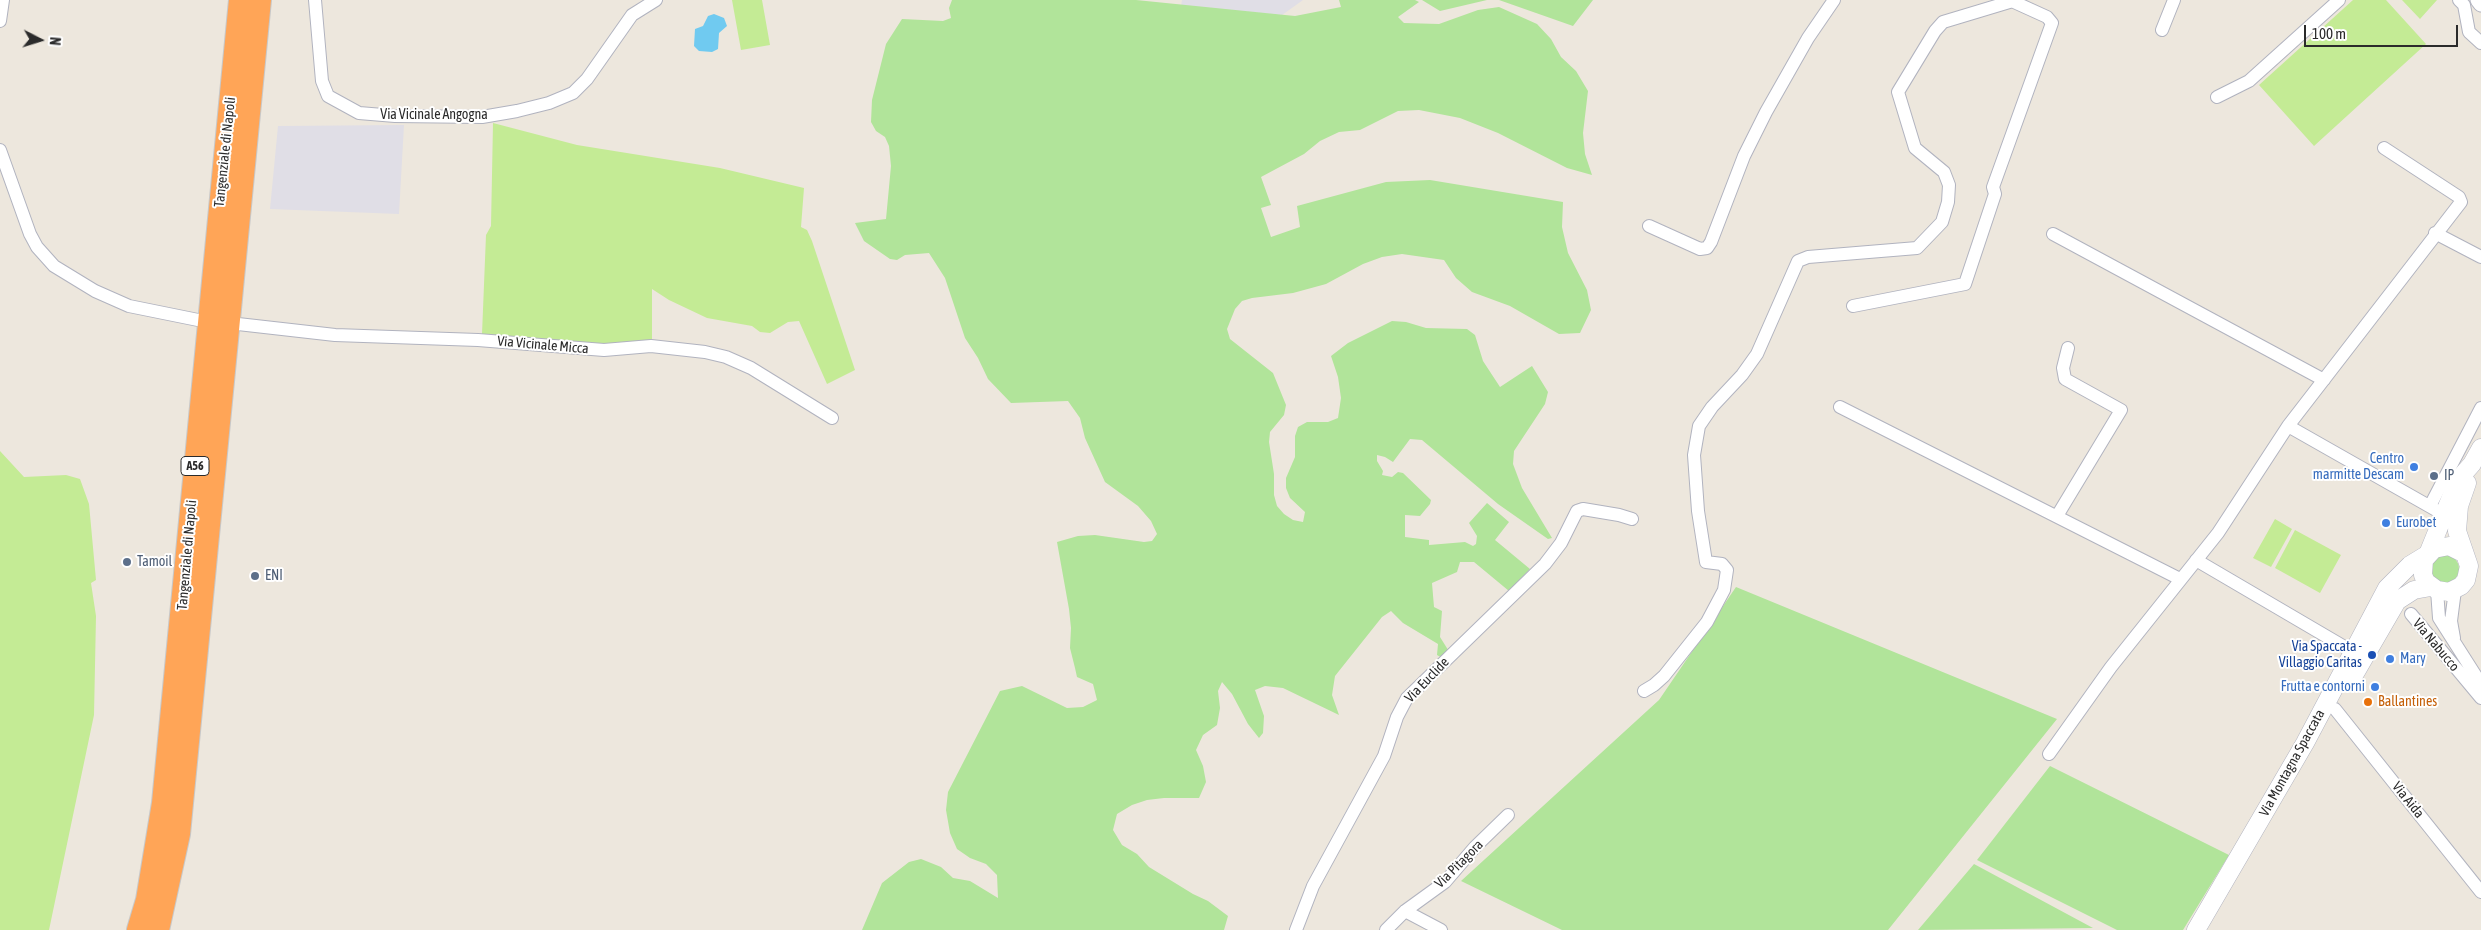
<!DOCTYPE html>
<style>
body{margin:0}
#map{position:relative;width:2481px;height:930px;overflow:hidden;background:#ede7dd;font-family:"Asap Condensed",sans-serif}
canvas{display:block}
.north{position:absolute;left:15px;top:15px;width:50px;height:50px;-webkit-text-stroke:4px #fff;paint-order:stroke;rotate:95deg;font-size:14px;font-weight:700;line-height:20px;text-align:center;color:#2b2b2b}
.north::after{content:'';display:block;margin:auto;width:18px;height:22px;background:#2b2b2b;clip-path:polygon(50% 0,100% 100%,50% 72%,0 100%)}
.scale{position:absolute;left:2304px;top:25px;width:154px;height:22px;box-sizing:border-box;border:2px solid #2b2b2b;border-top:0;padding-left:6px;font-size:15px;line-height:18px;white-space:nowrap;color:#2b2b2b;-webkit-text-stroke:4px #fff;paint-order:stroke}
</style>
<div id="map">
<canvas width="2481" height="930"></canvas>
<div class="north">N</div>
<div class="scale">100 m</div>
</div>
<script>
const ctx = document.querySelector('canvas').getContext('2d');
ctx.lineJoin = 'round';
function fill(path, color) {
  ctx.fillStyle = color;
  ctx.fill(path, 'evenodd');
}
function shape(rows) {
  const path = new Path2D();
  for (const r of rows) {
    if (r.length === 3) {
      path.moveTo(r[0] + r[2], r[1]);
      path.arc(r[0], r[1], r[2], 0, 2 * Math.PI);
      continue;
    }
    path.moveTo(r[0], r[1]);
    for (let i = 2; i < r.length; i += 2) path.lineTo(r[i], r[i + 1]);
  }
  return path;
}
function stroke(path, color, width, dash) {
  ctx.strokeStyle = color;
  ctx.lineWidth = width;
  ctx.lineCap = dash ? 'butt' : 'round';
  ctx.setLineDash(dash || []);
  ctx.stroke(path);
}
function write(font, color, halo, rows, align = 'center') {
  ctx.font = font + ' "Asap Condensed",sans-serif';
  ctx.lineWidth = 4;
  ctx.setLineDash([]);
  ctx.textBaseline = 'middle';
  ctx.strokeStyle = halo;
  ctx.fillStyle = color;
  for (const [text, x, y, turn = 0] of rows) {
    ctx.save();
    ctx.translate(x, y);
    ctx.rotate((+turn || 0) * Math.PI / 180);
    ctx.textAlign = isNaN(turn) ? turn : align;
    if (halo) ctx.strokeText(text, 0, 0);
    ctx.fillText(text, 0, 0);
    ctx.restore();
  }
}
fill(shape([
 [1182,0,1303,0,1282,15,1181,6],
 [404,125,399,214,270,209,278,126]
]), '#e0dee6');
fill(shape([
 [952,0,1136,0,1295,16,1341,7,1339,0,1415,0,1419,2,1398,17,1404,23,1439,24,1478,10,1499,7,1537,24,1551,39,1561,57,1576,71,1588,91,1583,133,1585,154,1592,175,1567,168,1498,133,1460,118,1419,110,1398,111,1360,130,1339,132,1320,141,1304,154,1261,177,1271,205,1261,208,1271,237,1300,227,1297,206,1386,182,1430,180,1563,202,1562,227,1568,253,1587,290,1591,310,1580,333,1559,334,1510,306,1472,292,1456,278,1444,260,1402,254,1382,257,1363,264,1326,284,1293,293,1252,298,1242,301,1235,309,1227,329,1230,339,1273,373,1286,405,1284,415,1270,432,1269,442,1274,474,1274,495,1277,506,1284,514,1293,520,1303,522,1305,512,1290,498,1286,488,1286,478,1295,457,1295,436,1298,427,1307,422,1328,422,1338,418,1341,398,1338,377,1331,356,1348,343,1392,321,1406,322,1426,328,1467,329,1475,335,1483,361,1500,387,1532,366,1548,392,1545,404,1514,451,1513,464,1522,488,1552,538,1548,539,1498,504,1422,440,1410,439,1393,462,1385,457,1377,455,1377,461,1383,471,1382,475,1392,477,1398,472,1403,473,1431,500,1430,504,1420,516,1405,515,1405,537,1429,540,1429,545,1465,542,1473,546,1476,544,1477,536,1469,523,1487,503,1509,522,1495,540,1530,569,1509,591,1474,562,1460,562,1457,572,1432,583,1434,607,1442,611,1440,637,1450,653,1444,659,1437,655,1438,644,1403,623,1391,611,1382,617,1335,676,1332,695,1339,715,1283,688,1265,686,1255,690,1264,716,1263,733,1259,738,1248,724,1232,694,1222,682,1218,691,1220,708,1217,725,1203,735,1196,750,1203,766,1206,782,1199,798,1164,798,1147,800,1132,805,1117,814,1113,830,1122,845,1137,854,1149,867,1193,894,1208,901,1228,916,1224,930,862,930,882,883,909,862,921,859,941,867,953,878,970,881,998,898,997,875,986,864,970,858,957,849,950,833,946,810,948,792,1000,691,1022,686,1067,708,1083,707,1097,700,1093,684,1077,677,1075,668,1070,648,1071,628,1069,609,1057,542,1078,536,1095,535,1144,542,1152,541,1157,534,1151,521,1138,506,1105,482,1085,438,1080,418,1068,401,1011,403,988,379,978,358,965,338,945,278,929,253,905,255,897,260,890,259,864,241,855,223,886,219,891,166,889,146,885,137,876,131,871,122,872,100,886,44,902,19,943,21,951,18,949,8],
 [1422,0,1487,0,1440,11],
 [1499,0,1593,0,1573,26],
 [2445,569,14],
 [1736,587,2057,719,1888,930,1562,930,1461,881,1659,700],
 [2050,766,2229,855,2183,930,2117,930,1977,860],
 [1974,864,2093,928,1918,930]
]), '#b1e49a');
fill(shape([
 [732,0,762,0,770,45,741,50],
 [2353,0,2386,0,2426,44,2314,146,2259,85],
 [2402,0,2437,0,2420,19],
 [493,123,577,145,720,168,804,188,801,227,807,230,812,241,855,370,827,384,799,321,788,322,770,333,760,332,752,326,707,318,669,300,652,289,652,343,604,346,482,334,486,235,491,226],
 [0,451,24,477,66,475,80,479,89,504,96,580,91,583,96,616,94,715,49,930,0,930],
 [2275,519,2292,529,2271,567,2253,558],
 [2295,530,2341,555,2320,593,2275,568]
]), '#c4eb95');
fill(shape([
 [714,14,724,18,727,26,719,33,718,49,712,52,699,51,694,46,695,29,703,26,708,16]
]), '#70caf0');
const minor = shape([
 [315,0,322,81,328,96,359,113,395,116,482,117,517,111,549,103,573,93,587,79,632,15,656,0],
 [2459,0,2464,5,2469,32,2481,43],
 [0,21,3,0],
 [2162,30,2174,0],
 [2217,97,2249,81,2339,0],
 [0,150,30,234,37,247,54,266,95,291,129,306,198,320],
 [1649,226,1700,249,1707,248,1711,242,1744,156,1766,112,1808,38,1834,0],
 [2435,233,2481,257],
 [2053,234,2324,380],
 [1853,306,1965,284,1995,194,1993,187,2052,23,2047,17,2014,2],
 [238,324,335,335,478,340,604,350,651,346,705,352,726,357,751,368,832,418],
 [1840,407,2180,579],
 [2288,426,2461,202,2459,197,2384,148],
 [2430,506,2481,408],
 [2057,516,2121,410,2065,379,2063,368,2068,348],
 [2196,560,2353,652],
 [2437,590,2439,618,2481,684],
 [2411,614,2481,698],
 [2454,638,2451,621,2455,590],
 [1644,691,1654,685,1664,676,1707,622,1724,590,1727,570,1722,564,1706,562,1698,511,1694,455,1699,426,1712,407,1742,375,1757,354,1798,261,1808,257,1917,248,1942,222,1948,202,1949,185,1944,172,1915,148,1898,92,1935,31,1943,22,2016,0],
 [2335,709,2481,892],
 [2049,754,2111,667,2218,533,2288,426,2443,514],
 [1405,911,1441,930],
 [1296,930,1313,886,1384,756,1397,717,1407,698,1545,564,1561,543,1577,511,1583,509,1619,515,1632,519],
 [1386,930,1405,911,1445,882,1475,847,1508,815]
]);
const tertiary = shape([
 [2478,0,2481,4]
]);
const secondary = shape([
 [2463,553,2449,546,2434,549,2424,560,2423,575,2426,582,2437,590,2449,592,2461,586,2466,580,2469,566,2457,531,2459,506,2467,483],
 [2350,682,2397,601,2414,590,2431,587],
 [2196,930,2305,743,2387,588,2410,565,2428,554,2458,480,2472,464,2481,448]
]);
const motorway = shape([
 [138,930,147,900,163,803,240,0],
 [158,930,179,834,260,0]
]);
stroke(minor, '#b1b3bf', 14);
stroke(tertiary, '#b1b3bf', 17);
stroke(secondary, '#b1b3bf', 19);
stroke(motorway, '#c8c8c8', 24);
stroke(minor, '#fff', 12);
stroke(tertiary, '#fff', 15);
stroke(secondary, '#fff', 18);
stroke(motorway, '#ffa557', 22);
for (const [x, y, r, color] of [
 [2414,467,5,"#3f7fe0"],
 [2434,476,5,"#5c6f8a"],
 [2386,523,5,"#3f7fe0"],
 [127,562,5,"#5c6f8a"],
 [255,576,5,"#5c6f8a"],
 [2372,655,5,"#1a4fb4"],
 [2390,659,5,"#3f7fe0"],
 [2375,687,5,"#3f7fe0"],
 [2368,702,5,"#e8710a"]
]) {
  const dot = new Path2D();
  dot.arc(x, y, r, 0, 2 * Math.PI);
  ctx.fillStyle = color;
  ctx.fill(dot);
  stroke(dot, '#fff', 2);
}
for (const [x, y, w] of [
 [195,466,28]
]) {
  const box = new Path2D();
  box.roundRect(x - w / 2, y - 9.5, w, 19, 4);
  ctx.fillStyle = '#fff';
  ctx.fill(box);
  stroke(box, '#2b2b2b', 1);
}
write('bold 12px', '#2b2b2b', null, [
 ["A56",195,466]
]);
write('14px', '#2b2b2b', '#fff', [
 ["Via Vicinale Angogna",434,115],
 ["Tangenziale di Napoli",225,152,-84],
 ["Via Vicinale Micca",543,345,5],
 ["Tangenziale di Napoli",187,555,-85],
 ["Via Nabucco",2436,645,50],
 ["Via Euclide",1427,680,-46],
 ["Via Montagna Spaccata",2292,763,-61],
 ["Via Aida",2408,800,51],
 ["Via Pitagora",1459,864,-45]
]);
write('14px', '#366cbe', '#fff', [
 ["Centro",2404,459],
 ["marmitte Descam",2404,475],
 ["Eurobet",2396,523,"left"],
 ["Mary",2400,659,"left"],
 ["Frutta e contorni",2365,687]
], 'right');
write('14px', '#4e5e75', '#fff', [
 ["IP",2444,476],
 ["Tamoil",137,562],
 ["ENI",265,576]
], 'left');
write('14px', '#164399', '#fff', [
 ["Via Spaccata -",2362,647],
 ["Villaggio Caritas",2362,663]
], 'right');
write('14px', '#c56008', '#fff', [
 ["Ballantines",2378,702]
], 'left');
</script>
